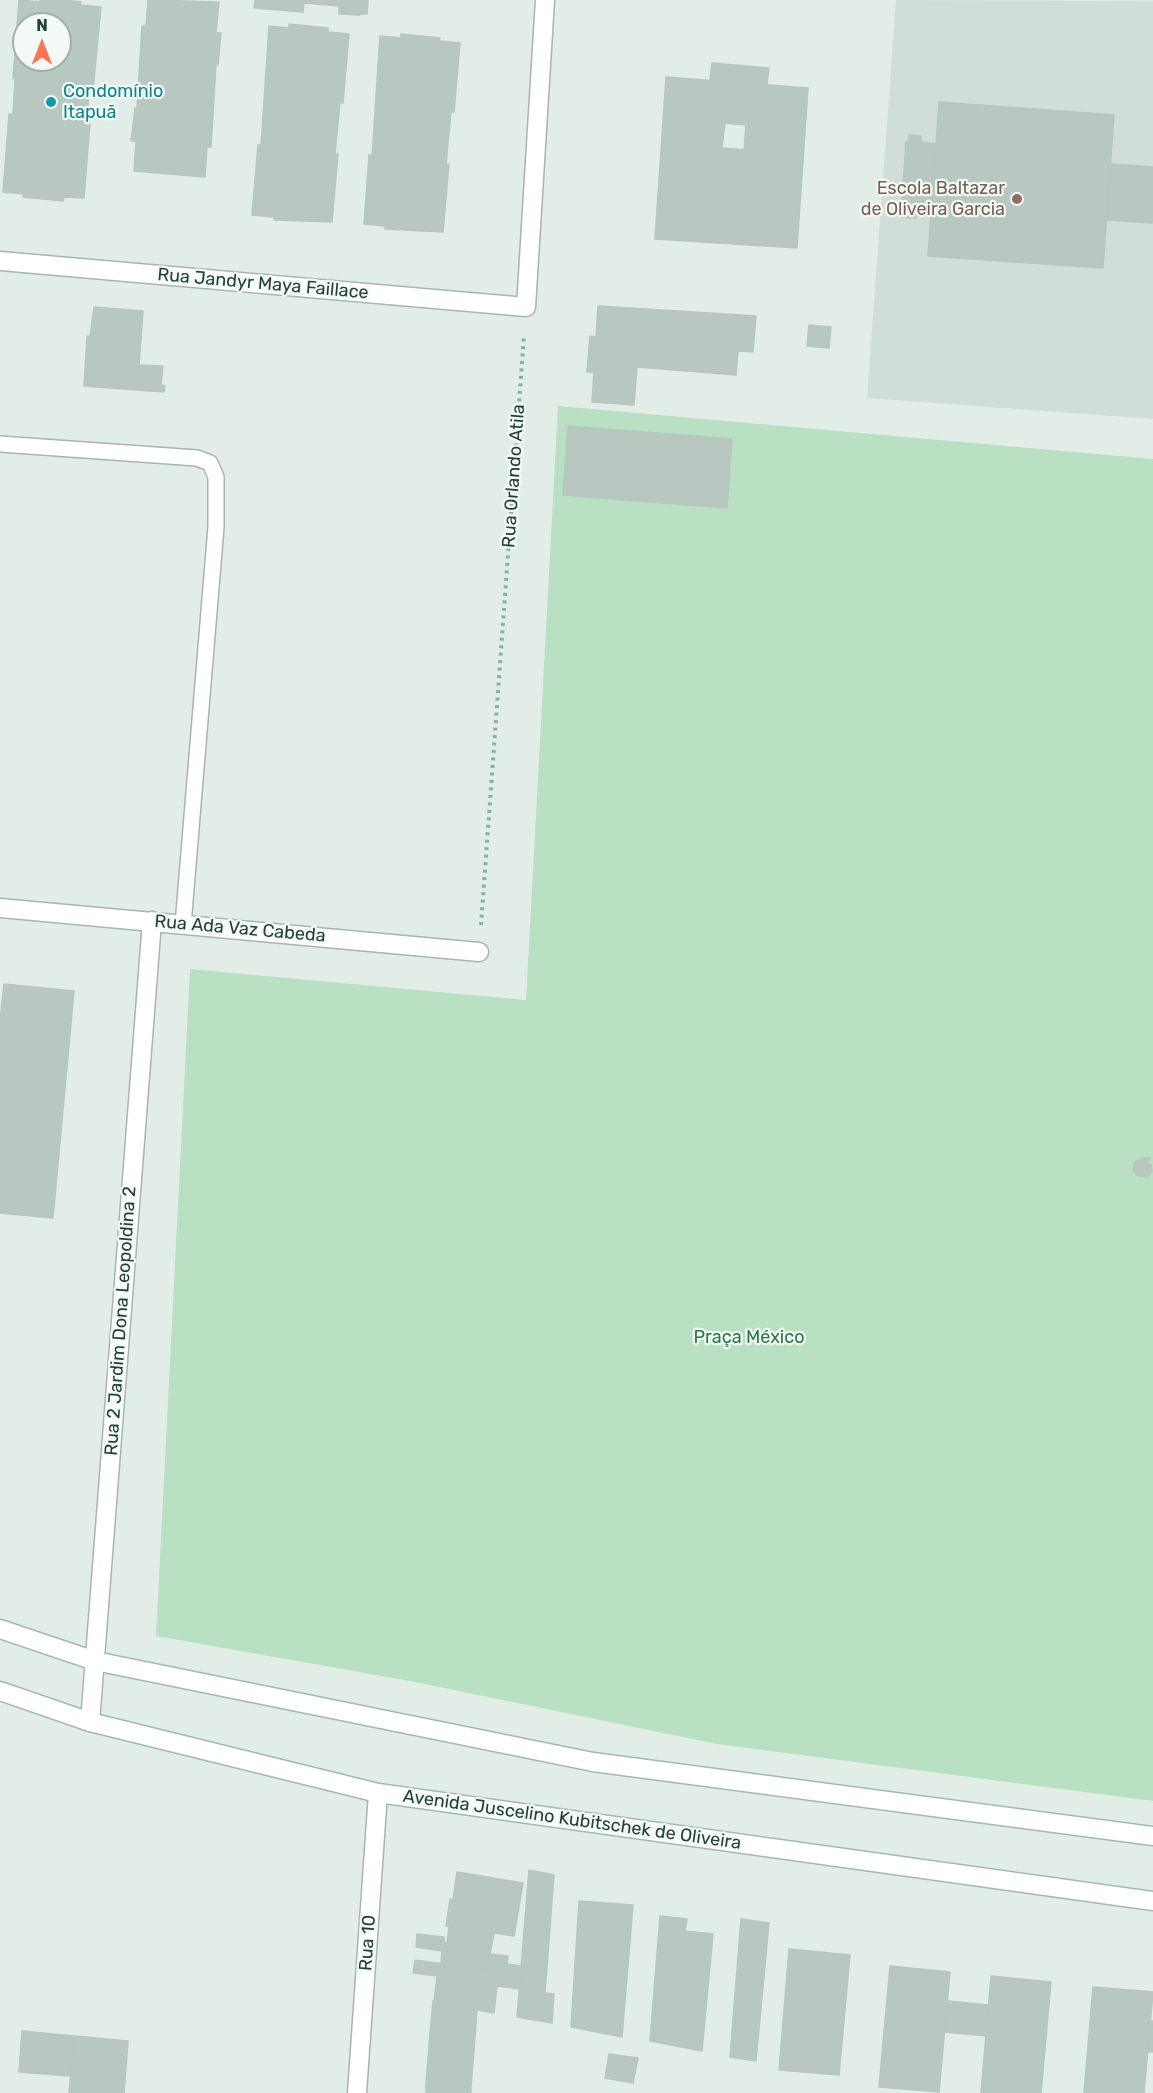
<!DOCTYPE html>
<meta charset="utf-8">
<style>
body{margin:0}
#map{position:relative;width:1153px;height:2093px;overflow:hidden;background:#e3ede8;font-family:Rubik,sans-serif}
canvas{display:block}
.north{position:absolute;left:12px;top:12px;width:60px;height:60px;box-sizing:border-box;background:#f3faf6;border:2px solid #9fb0a9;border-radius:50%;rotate:0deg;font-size:16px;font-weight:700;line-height:24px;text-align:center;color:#214036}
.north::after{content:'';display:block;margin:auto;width:21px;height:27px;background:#f97655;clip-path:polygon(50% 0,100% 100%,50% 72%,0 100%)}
</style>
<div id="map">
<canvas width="1153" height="2093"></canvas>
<div class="north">N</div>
</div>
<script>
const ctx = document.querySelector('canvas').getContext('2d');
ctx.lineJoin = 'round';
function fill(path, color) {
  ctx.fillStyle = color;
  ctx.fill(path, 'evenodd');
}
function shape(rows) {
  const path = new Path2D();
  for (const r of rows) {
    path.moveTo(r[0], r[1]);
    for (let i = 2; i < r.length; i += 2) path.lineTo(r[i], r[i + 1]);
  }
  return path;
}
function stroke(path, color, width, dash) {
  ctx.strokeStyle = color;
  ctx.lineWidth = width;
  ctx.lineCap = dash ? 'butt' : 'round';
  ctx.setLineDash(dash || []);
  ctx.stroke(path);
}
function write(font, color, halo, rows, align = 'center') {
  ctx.font = font + ' Rubik,sans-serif';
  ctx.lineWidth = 4.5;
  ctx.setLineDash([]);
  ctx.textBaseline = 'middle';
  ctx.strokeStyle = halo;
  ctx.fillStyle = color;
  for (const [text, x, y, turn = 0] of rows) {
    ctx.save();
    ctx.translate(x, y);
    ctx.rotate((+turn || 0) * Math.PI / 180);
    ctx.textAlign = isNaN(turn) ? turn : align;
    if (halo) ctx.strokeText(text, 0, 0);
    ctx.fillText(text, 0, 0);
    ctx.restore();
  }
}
fill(shape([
 [896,0,1153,1,1153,419,867,398]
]), '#d1ddd7');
fill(shape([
 [558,406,1153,459,1153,1801,717,1744,410,1681,156,1636,190,969,526,1000]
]), '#bae0c3');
const building = shape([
 [19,0,40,2,40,0,63,0,81,2,80,5,101,7,93,90,89,90,87,121,90,122,84,198,64,197,63,201,23,197,24,194,3,192,9,114,13,114,15,79,13,78,19,0],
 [24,24,60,24,60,60,24,60,24,24],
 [148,0,219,2,216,33,221,33,218,65,216,65,211,147,207,147,205,177,134,171,136,141,131,141,135,108,137,108,142,26,146,26,148,0],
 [255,0,368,0,367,14,360,14,360,15,339,14,339,6,304,3,303,12,254,8,255,0],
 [289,24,328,28,328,32,349,34,343,103,340,102,335,154,338,154,332,222,274,220,274,217,252,215,258,145,261,146,269,26,289,28,289,24],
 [401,34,440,38,439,41,460,43,454,112,451,112,446,164,449,164,443,232,385,229,385,226,364,224,369,155,372,156,380,36,400,38,401,34],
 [712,63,769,68,767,85,710,80,712,63],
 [666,77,808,88,797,248,655,239,666,77],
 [725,123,746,125,744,150,722,148,725,123],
 [939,102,1114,115,1103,268,928,256,939,102],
 [909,135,921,136,921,142,936,144,932,214,916,212,916,218,901,217,906,142,909,142,909,135],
 [1111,164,1153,167,1153,223,1107,220,1111,164],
 [598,306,756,316,753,352,738,351,736,375,637,367,634,405,592,402,594,372,587,372,590,336,596,337,598,306],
 [94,307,143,311,139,365,163,366,161,385,165,386,164,392,84,386,87,336,90,336,94,307],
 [809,325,831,327,829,348,807,346,809,325],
 [568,426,732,439,727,508,563,495,568,426],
 [4,984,74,991,53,1218,0,1213,0,1022,4,984],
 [1143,1158,1150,1158,1147,1165,1151,1165,1152,1171,1148,1177,1138,1176,1133,1169,1134,1163,1143,1158],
 [529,1870,554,1875,545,1993,554,1994,552,2023,517,2017,529,1870],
 [457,1872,523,1883,514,1936,446,1926,450,1899,453,1900,457,1872],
 [579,1901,633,1905,622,2037,571,2027,579,1901],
 [660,1916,687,1919,685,1931,713,1934,702,2051,650,2041,660,1916],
 [741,1919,769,1923,756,2061,730,2057,741,1919],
 [449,1927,494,1933,490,1954,508,1956,507,1964,521,1966,521,1975,441,1963,442,1951,416,1947,417,1934,444,1937,444,1942,447,1943,449,1927],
 [789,1949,850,1955,839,2075,779,2070,789,1949],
 [415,1960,521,1975,520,1989,497,1986,494,2013,434,2002,437,1976,413,1973,415,1960],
 [890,1966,950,1972,939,2092,879,2087,890,1966],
 [991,1976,1051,1982,1041,2093,981,2093,991,1976],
 [1093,1987,1153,1992,1144,2093,1084,2093,1093,1987],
 [433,2001,477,2010,475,2037,430,2033,433,2001],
 [948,2001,988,2005,986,2036,945,2032,948,2001],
 [1151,2021,1153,2021,1153,2052,1148,2052,1151,2021],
 [22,2031,74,2036,71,2076,19,2072,22,2031],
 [430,2033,475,2037,471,2087,426,2084,430,2033],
 [74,2036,128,2041,124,2093,69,2093,74,2036],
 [609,2054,638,2058,633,2083,605,2078,609,2054],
 [426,2084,471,2087,471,2093,426,2093,426,2084]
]);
fill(building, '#b8c8c1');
stroke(building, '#b5c7bf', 1.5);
const lane = shape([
 [0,444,197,458,210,463,216,477,216,527,183,925]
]);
const street = shape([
 [0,261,526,307,545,0],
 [0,908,479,952],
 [90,1722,152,921],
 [357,2093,378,1793]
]);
const secondary = shape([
 [0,1629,95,1661,593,1762,1153,1836],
 [0,1691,90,1722,378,1793,1153,1901]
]);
stroke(lane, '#a5b6af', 18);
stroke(street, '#a5b6af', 21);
stroke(secondary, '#a0bab0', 21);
stroke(shape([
 [481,925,524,335]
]), '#81b3a1', 4, [3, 4.5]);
stroke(lane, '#fff', 15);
stroke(street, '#fff', 18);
stroke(secondary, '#fff', 18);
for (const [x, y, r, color] of [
 [51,102,6,"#0f9aa8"],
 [1017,199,6,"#8d6e63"]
]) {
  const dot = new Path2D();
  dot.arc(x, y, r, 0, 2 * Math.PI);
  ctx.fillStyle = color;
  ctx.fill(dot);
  stroke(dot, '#f3faf6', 2);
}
write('18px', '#0d838f', '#f3faf6', [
 ["Condomínio",63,92],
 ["Itapuã",63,113]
], 'left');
write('18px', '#785e54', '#f3faf6', [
 ["Escola Baltazar",1005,189],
 ["de Oliveira Garcia",1005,210]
], 'right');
write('18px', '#214036', '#f3faf6', [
 ["Rua Jandyr Maya Faillace",263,284,5],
 ["Rua Orlando Atila",514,476,-86],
 ["Rua Ada Vaz Cabeda",240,929,5],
 ["Rua 2 Jardim Dona Leopoldina 2",121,1321,-86],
 ["Avenida Juscelino Kubitschek de Oliveira",572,1820,8],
 ["Rua 10",368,1943,-86]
]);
write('18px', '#297944', '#f3faf6', [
 ["Praça México",749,1338]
]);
</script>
